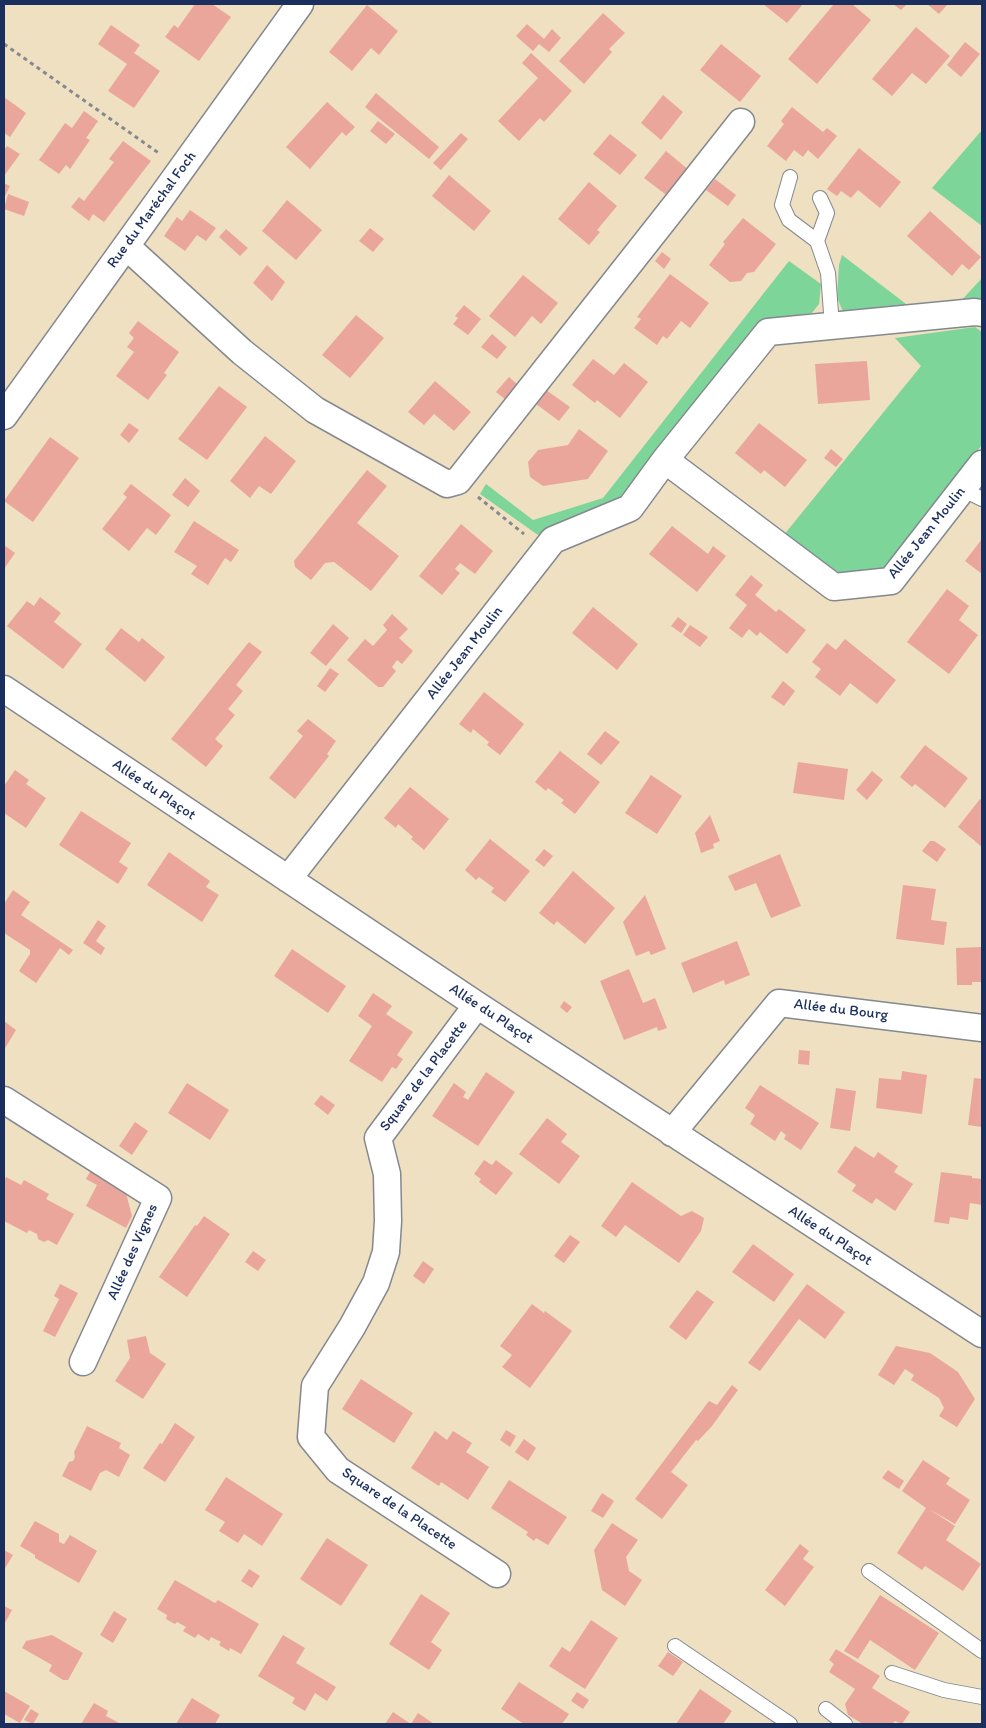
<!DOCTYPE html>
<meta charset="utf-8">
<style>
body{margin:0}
#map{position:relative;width:986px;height:1728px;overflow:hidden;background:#eee0c0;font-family:Itim,sans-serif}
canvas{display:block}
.frame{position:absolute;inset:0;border:5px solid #1b2f5e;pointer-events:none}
</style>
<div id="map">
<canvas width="986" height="1728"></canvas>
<div class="frame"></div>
</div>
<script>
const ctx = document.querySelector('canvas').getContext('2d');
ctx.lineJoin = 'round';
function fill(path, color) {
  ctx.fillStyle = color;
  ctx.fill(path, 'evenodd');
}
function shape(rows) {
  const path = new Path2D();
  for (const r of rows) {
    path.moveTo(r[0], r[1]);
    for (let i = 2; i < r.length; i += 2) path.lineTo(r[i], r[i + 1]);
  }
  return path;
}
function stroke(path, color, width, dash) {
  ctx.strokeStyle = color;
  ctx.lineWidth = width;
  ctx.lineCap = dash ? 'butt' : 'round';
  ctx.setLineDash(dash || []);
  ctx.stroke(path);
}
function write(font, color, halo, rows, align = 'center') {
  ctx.font = font + ' Itim,sans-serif';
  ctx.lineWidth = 4;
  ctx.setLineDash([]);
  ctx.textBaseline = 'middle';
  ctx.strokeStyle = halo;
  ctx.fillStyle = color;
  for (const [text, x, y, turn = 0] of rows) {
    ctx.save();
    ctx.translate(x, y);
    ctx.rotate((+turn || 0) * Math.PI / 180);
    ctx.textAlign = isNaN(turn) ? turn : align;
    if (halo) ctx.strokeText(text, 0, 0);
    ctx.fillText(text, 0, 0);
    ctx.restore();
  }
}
fill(shape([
 [982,130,982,226,932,188],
 [842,255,910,307,843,312,837,297,839,265],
 [789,261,821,284,819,304,812,313,775,319,619,501,538,535,480,494,486,484,533,520,603,498],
 [982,278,982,299,963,308,959,303],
 [975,327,982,332,982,445,884,571,837,575,783,536,921,366,895,338]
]), '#7ed599');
fill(shape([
 [195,4,212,4,231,17,199,61,165,37,174,25,178,28],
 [763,4,803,4,787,23],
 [834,4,852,4,871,20,817,84,788,59],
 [893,4,907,4,901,10],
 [927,4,948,4,939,14],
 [367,5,398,31,379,55,371,48,352,71,329,52],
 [603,13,625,33,609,49,612,52,584,84,559,61],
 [527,24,544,39,552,29,561,38,549,52,539,44,533,51,516,36],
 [111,25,140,45,134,53,160,71,134,108,108,91,127,64,98,44],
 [916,27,950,56,926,84,912,73,892,96,872,79],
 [965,42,980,54,961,77,947,65],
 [721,44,761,76,740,102,700,70],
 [531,53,572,91,544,122,540,118,519,141,498,121,538,78,522,63],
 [376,93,439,147,429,159,365,107],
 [663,95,683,112,661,140,641,123],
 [4,97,26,113,10,137,4,133],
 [327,102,355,127,346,136,342,132,310,169,286,147],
 [792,107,823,132,827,128,837,136,818,159,808,150,803,157,794,150,786,161,767,146,784,124,781,121],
 [84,111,98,121,86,138,90,140,70,169,66,165,59,174,39,160,65,123,72,128],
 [378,121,395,134,386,144,370,131],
 [461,133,468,139,441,170,433,163],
 [610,134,637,155,620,175,593,154],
 [123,141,151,161,104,222,93,214,89,221,71,207,79,197,84,201,114,162,109,159],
 [7,146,20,154,4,176,4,150],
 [859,148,901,182,880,208,858,190,851,198,841,191,837,196,827,189],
 [666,151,690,171,669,197,644,178],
 [449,175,491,211,474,231,432,196],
 [715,179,736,195,728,206,706,190],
 [589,182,617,206,597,230,600,232,589,245,558,219],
 [4,183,10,186,4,198],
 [8,194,29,202,24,216,4,209],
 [287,200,322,230,296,260,262,231],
 [190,210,216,228,206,241,197,235,185,251,164,236,177,217,182,221],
 [930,211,981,257,969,270,962,264,952,276,907,236],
 [743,218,776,244,754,272,747,273,741,281,730,282,709,265,725,244,723,242],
 [370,228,384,239,373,252,359,241],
 [226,229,248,248,240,256,219,237],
 [662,252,671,259,664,269,655,261],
 [267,265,285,282,272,301,253,283],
 [670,274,709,303,690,328,681,321,667,339,663,336,657,345,634,328,641,319,637,317],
 [523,275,558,303,541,324,532,316,515,337,489,316],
 [464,305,481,319,468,335,453,324,458,318,455,316],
 [356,315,384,338,350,378,322,355],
 [138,321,179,352,164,373,167,375,148,400,116,376,134,352,127,347,134,338,129,333],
 [492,334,507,347,497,359,481,347],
 [593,359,614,375,624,363,648,382,620,418,597,400,595,403,572,385],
 [867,361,870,400,818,404,815,364],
 [509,377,518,385,506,400,496,392],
 [435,381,471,412,454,431,434,414,424,425,408,412],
 [219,386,247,407,207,460,178,439],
 [546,390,570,407,559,421,536,404],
 [129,423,139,430,129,443,120,435],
 [759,423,807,460,785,487,764,470,761,474,735,453],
 [579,429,608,451,588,479,543,486,530,477,528,462,538,450,568,445],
 [265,436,296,461,271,494,259,486,250,498,230,481],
 [50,437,79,458,33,522,4,501],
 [831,449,843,459,836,467,824,458],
 [367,470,387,486,357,523,399,556,371,591,334,562,325,563,311,580,295,567,294,561],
 [185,478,200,491,188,507,172,495],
 [131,484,171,515,156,535,147,528,129,551,102,529,127,497,123,494],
 [194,521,239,550,231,562,225,558,208,585,191,574,197,566,174,552],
 [461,524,493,551,475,574,460,563,455,569,460,573,442,595,419,576],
 [672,526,708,554,713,546,726,556,697,592,649,554],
 [982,539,982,574,965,561],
 [4,545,15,553,4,569],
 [751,575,763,585,755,595,776,612,779,609,806,630,787,654,760,632,757,636,749,629,742,638,729,628,747,605,735,595],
 [947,589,969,606,959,620,978,635,949,674,907,642],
 [40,597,61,613,54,622,82,644,63,669,7,626,27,601,34,606],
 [593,607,638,644,617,670,572,633],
 [392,614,408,629,399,638,413,651,402,664,397,660,392,667,396,671,383,687,378,687,347,660,365,639,373,646,387,630,383,625],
 [678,617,687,624,681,633,671,626],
 [333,624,349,638,326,666,310,653],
 [690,625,708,637,700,647,683,635],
 [121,628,139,642,142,638,165,657,145,682,105,649],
 [845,639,896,680,877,704,850,683,840,696,815,677,821,669,812,662,827,643,836,650],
 [249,642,262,652,236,685,243,691,228,709,235,715,215,739,223,746,206,767,171,739],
 [330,668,339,674,325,692,317,686],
 [783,681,795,691,784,706,771,697],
 [484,692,524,724,500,755,487,745,489,742,473,729,471,733,459,724],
 [308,719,336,741,327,754,329,756,295,799,269,778,303,736,297,731],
 [605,731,620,742,601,765,587,754],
 [925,745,968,778,945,808,915,784,912,787,900,777],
 [560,751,600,782,575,814,561,803,564,800,548,788,546,791,535,782],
 [798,762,848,769,844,800,793,793],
 [15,770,29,780,26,784,46,798,26,828,4,813,4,786],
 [872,771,883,780,867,800,856,790],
 [651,775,682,796,657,834,625,813],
 [410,787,449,819,424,850,411,839,413,837,398,824,396,828,384,818],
 [980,799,982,801,982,847,958,827],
 [81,811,131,843,119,862,128,868,118,884,59,845],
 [710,815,720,841,713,844,714,848,701,853,695,833],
 [490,839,530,871,505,902,491,892,494,888,479,877,476,880,465,870],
 [930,841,934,841,946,849,937,862,922,851],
 [544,849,553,856,544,867,535,860],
 [169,852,210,881,206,887,219,895,202,922,147,885],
 [780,854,801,906,771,918,756,883,735,891,728,876],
 [573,871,615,908,585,944,557,921,554,925,539,913],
 [903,885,936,889,931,920,947,922,944,945,896,939],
 [13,890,30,902,21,915,73,950,69,955,60,948,36,983,19,971,30,954,30,950,4,933,4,904],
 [645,895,666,949,651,955,649,951,636,956,623,922],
 [98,920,106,926,96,941,105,948,101,955,83,943],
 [737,941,750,975,725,985,724,980,693,993,681,963],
 [982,947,982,982,972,982,972,985,957,985,956,948],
 [292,949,346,986,328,1013,274,976],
 [629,969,643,1003,655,998,667,1028,658,1031,657,1027,624,1040,600,981],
 [373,993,392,1006,386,1014,413,1032,397,1055,403,1059,396,1069,392,1067,382,1082,349,1061,372,1026,358,1016],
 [564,1001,572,1007,567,1013,560,1007],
 [4,1021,16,1030,4,1050],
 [799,1050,810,1051,809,1065,798,1064],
 [902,1071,927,1075,922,1114,876,1108,879,1078,901,1080],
 [486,1072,515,1092,478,1146,432,1116,454,1083,466,1092,463,1097,468,1100],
 [974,1078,982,1079,982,1127,968,1125],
 [187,1083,229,1110,210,1140,168,1113],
 [760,1085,819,1123,801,1150,784,1139,786,1135,781,1131,775,1141,750,1124,755,1115,745,1108],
 [836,1088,856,1091,850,1131,830,1128],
 [321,1095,335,1105,328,1115,314,1104],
 [547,1118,567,1134,561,1142,580,1156,559,1184,519,1154],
 [135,1122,148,1131,132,1155,119,1146],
 [855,1146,874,1158,878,1152,898,1166,894,1172,913,1184,895,1211,876,1198,872,1204,852,1191,856,1185,837,1172],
 [484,1160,492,1165,496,1160,513,1173,496,1195,479,1182,481,1179,474,1174],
 [91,1170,126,1193,132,1216,126,1228,86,1206,97,1185,86,1179],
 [941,1172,972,1176,972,1178,982,1179,982,1205,970,1203,968,1220,950,1217,949,1224,934,1222],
 [6,1177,21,1185,24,1180,49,1194,46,1199,74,1214,57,1245,48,1240,44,1242,38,1239,37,1234,29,1230,27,1233,4,1221,4,1181],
 [632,1182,681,1216,692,1211,704,1218,701,1231,679,1263,625,1225,616,1237,601,1226],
 [204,1216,230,1234,187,1297,159,1277,195,1225,197,1226],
 [570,1235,580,1242,564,1263,554,1256],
 [753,1244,794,1274,774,1302,732,1272],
 [253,1251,266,1260,258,1271,245,1262],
 [423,1261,434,1269,424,1284,413,1276],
 [60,1284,78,1293,55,1337,43,1331,59,1299,54,1296],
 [807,1284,845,1312,825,1339,799,1319,760,1371,748,1363],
 [697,1290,714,1302,686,1340,669,1327],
 [532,1304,544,1313,545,1311,572,1331,530,1388,502,1367,512,1355,500,1346],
 [146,1336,150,1353,166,1364,143,1399,115,1381,130,1358,127,1340],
 [896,1346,930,1353,958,1372,975,1399,957,1427,939,1416,944,1408,939,1398,911,1380,914,1375,905,1369,894,1385,878,1375],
 [361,1379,413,1413,394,1443,342,1409],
 [732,1385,738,1390,712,1426,698,1441,696,1440,671,1472,688,1485,662,1519,635,1499,709,1401,717,1405],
 [175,1423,195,1437,165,1482,143,1468,160,1443,162,1444],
 [87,1426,121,1443,119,1448,130,1455,119,1477,106,1470,100,1473,91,1491,62,1476,69,1462,73,1461,75,1457,74,1452],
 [506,1430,516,1436,510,1447,500,1440],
 [435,1431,447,1440,453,1431,472,1443,466,1452,489,1467,468,1500,441,1482,439,1486,411,1468],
 [524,1439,536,1448,528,1461,515,1452],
 [923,1460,950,1478,946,1484,970,1500,955,1524,929,1509,955,1526,946,1540,981,1564,963,1591,925,1566,922,1570,897,1553,926,1508,902,1491],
 [888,1470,904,1481,899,1489,882,1478],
 [226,1477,283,1514,262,1546,244,1534,238,1543,219,1531,225,1522,205,1510],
 [509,1480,567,1517,548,1545,536,1538,534,1541,526,1535,528,1532,491,1508],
 [602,1493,614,1501,603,1518,591,1511],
 [35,1521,59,1534,59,1542,64,1544,70,1535,97,1551,79,1583,35,1558,35,1555,20,1546],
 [612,1523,638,1540,626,1557,629,1571,642,1580,625,1606,602,1590,594,1550],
 [327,1538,368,1565,341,1606,300,1579],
 [800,1544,809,1551,803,1559,814,1567,785,1606,765,1590],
 [4,1550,13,1555,4,1570],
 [249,1569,260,1576,252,1588,241,1581],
 [175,1580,215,1603,218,1600,259,1624,241,1654,230,1648,229,1651,219,1645,221,1642,211,1637,209,1641,198,1634,195,1638,183,1631,186,1627,177,1622,175,1624,166,1619,167,1615,157,1609],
 [421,1594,450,1613,431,1642,442,1650,429,1670,389,1644],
 [880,1595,939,1633,915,1670,870,1640,858,1659,844,1651],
 [4,1606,12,1610,5,1623,4,1622],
 [114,1611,127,1619,113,1643,100,1635],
 [591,1620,618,1638,585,1689,549,1666,562,1647,570,1652],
 [52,1635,83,1653,68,1680,63,1680,49,1671,52,1665,22,1648,26,1641],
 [283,1635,305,1648,296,1663,336,1687,327,1701,315,1693,305,1711,292,1703,295,1698,258,1676],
 [836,1649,880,1676,872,1688,910,1712,902,1724,895,1721,892,1724,863,1724,848,1715,845,1704,855,1689,829,1672,834,1664,829,1660],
 [668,1652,683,1662,673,1676,658,1666],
 [519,1682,569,1714,562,1724,524,1724,501,1709],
 [700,1689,732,1711,723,1724,676,1724],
 [4,1691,30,1706,20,1723,4,1714],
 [577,1692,589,1700,583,1709,571,1701],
 [192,1698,220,1715,215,1724,176,1724],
 [94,1703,108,1711,106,1716,121,1724,81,1724],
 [31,1709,39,1714,33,1724,24,1720],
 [393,1712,411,1724,418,1713,434,1724,385,1724]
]), '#eba69b');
const lane = shape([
 [790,177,782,205,789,220,817,241,828,273,832,326],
 [817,241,827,213,820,198],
 [962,489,982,499],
 [869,1571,982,1651],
 [675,1646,790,1724],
 [892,1673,944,1690,982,1697],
 [826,1709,845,1724]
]);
const street = shape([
 [126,246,242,352,315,410,447,484,458,481,741,122],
 [4,416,300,4],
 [665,460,834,587,891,581,982,464],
 [4,689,477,1005,982,1334],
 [288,879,553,540,630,508,665,460,768,332,975,312,982,313],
 [477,1005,378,1138,387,1174,388,1221,386,1252,376,1283,352,1327,315,1386,311,1437,338,1470,497,1574],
 [4,1100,158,1198,83,1362],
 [672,1133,779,1003,982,1028]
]);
stroke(lane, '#84888f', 16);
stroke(street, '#84888f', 29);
stroke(shape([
 [4,44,160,154],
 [478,497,524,534]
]), '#84888f', 3, [4, 4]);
stroke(lane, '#fff', 14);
stroke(street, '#fff', 26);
write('15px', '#1b2f5e', '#fff', [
 ["Rue du Maréchal Foch",152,210,-54],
 ["Allée Jean Moulin",927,533,-51],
 ["Allée Jean Moulin",465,653,-52],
 ["Allée du Plaçot",154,790,34],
 ["Allée du Bourg",841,1010,7],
 ["Allée du Plaçot",491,1014,33],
 ["Square de la Placette",424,1076,-53],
 ["Allée du Plaçot",830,1236,33],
 ["Allée des Vignes",133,1252,-66],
 ["Square de la Placette",399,1509,34]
]);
</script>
